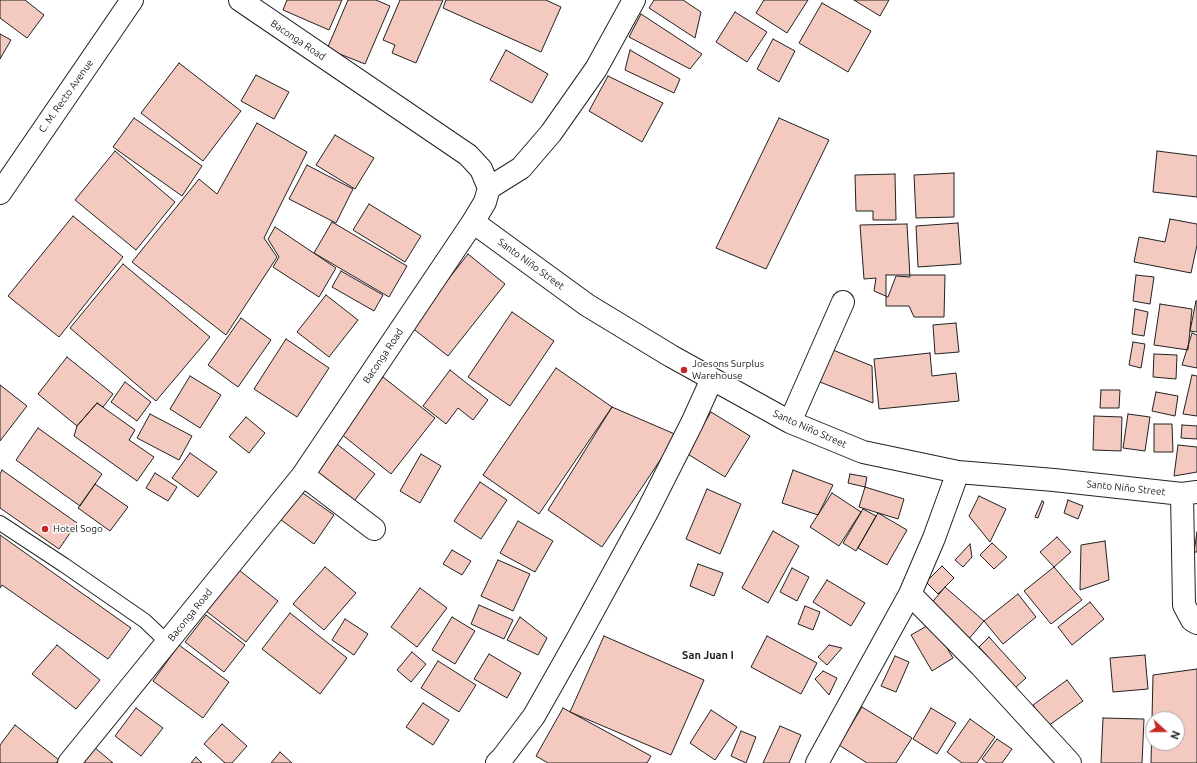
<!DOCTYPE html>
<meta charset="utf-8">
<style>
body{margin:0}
#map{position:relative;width:1197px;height:763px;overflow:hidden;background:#fff;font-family:Ubuntu,sans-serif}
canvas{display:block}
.north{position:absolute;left:1145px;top:711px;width:40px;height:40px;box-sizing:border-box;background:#fff;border:1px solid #a7a7a7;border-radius:50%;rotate:111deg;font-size:11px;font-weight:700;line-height:16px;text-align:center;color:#222}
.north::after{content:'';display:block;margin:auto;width:14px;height:18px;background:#c62828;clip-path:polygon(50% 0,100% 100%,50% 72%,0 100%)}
</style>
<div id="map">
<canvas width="1197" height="763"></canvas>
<div class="north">N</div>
</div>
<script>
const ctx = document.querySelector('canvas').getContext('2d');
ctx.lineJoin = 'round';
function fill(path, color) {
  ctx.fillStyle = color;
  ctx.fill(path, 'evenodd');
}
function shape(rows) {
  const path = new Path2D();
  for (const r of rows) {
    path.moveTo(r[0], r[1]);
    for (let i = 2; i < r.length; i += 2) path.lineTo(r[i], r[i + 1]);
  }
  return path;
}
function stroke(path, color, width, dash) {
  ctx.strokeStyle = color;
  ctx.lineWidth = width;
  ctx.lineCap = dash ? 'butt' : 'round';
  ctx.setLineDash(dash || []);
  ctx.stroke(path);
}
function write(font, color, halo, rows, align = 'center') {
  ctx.font = font + ' Ubuntu,sans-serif';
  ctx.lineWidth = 3;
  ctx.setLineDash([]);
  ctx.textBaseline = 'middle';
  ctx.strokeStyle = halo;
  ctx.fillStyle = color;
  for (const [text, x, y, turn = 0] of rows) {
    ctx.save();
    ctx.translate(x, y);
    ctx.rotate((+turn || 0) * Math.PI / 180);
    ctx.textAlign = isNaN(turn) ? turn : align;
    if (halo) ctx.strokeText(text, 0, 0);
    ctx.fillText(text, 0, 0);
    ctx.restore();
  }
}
const building = shape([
 [0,0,25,0,44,15,27,38,0,18,0,0],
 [287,0,342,0,329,30,283,10,287,0],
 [348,0,376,0,390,6,365,64,327,49,348,0],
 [400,0,443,0,416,63,392,53,395,45,383,40,400,0],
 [446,0,546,0,561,7,541,52,443,8,446,0],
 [654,0,683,0,701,12,695,38,649,8,654,0],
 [764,0,808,0,787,33,756,13,764,0],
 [854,0,889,0,880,16,854,0],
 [822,3,871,31,848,72,799,43,822,3],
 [735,12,767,32,747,62,716,42,735,12],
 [641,14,702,54,690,69,629,37,641,14],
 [0,34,11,40,0,59,0,34],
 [773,39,795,51,779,82,757,69,773,39],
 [506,50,548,74,532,103,490,80,506,50],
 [630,50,680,79,674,93,625,70,630,50],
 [179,63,241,111,203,161,141,113,179,63],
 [256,75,289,92,274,119,241,101,256,75],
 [608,76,663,103,642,142,589,111,608,76],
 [134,118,202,166,182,196,113,147,134,118],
 [779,118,829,140,766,269,716,248,779,118],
 [257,123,307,152,264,238,277,257,226,335,132,262,199,179,217,194,257,123],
 [335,135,374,158,355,189,316,165,335,135],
 [115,151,175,202,136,250,75,200,115,151],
 [1157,151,1197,156,1197,197,1153,192,1157,151],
 [307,165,353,189,336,223,289,199,307,165],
 [954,173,954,217,916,218,914,175,954,173],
 [895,174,896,220,873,220,873,211,856,211,855,175,895,174],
 [369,204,421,236,405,262,353,230,369,204],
 [73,216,123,257,59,337,8,296,73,216],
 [1170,219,1197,224,1197,245,1191,273,1134,262,1139,237,1165,242,1170,219],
 [332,222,407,266,389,297,314,253,332,222],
 [958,223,961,264,918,267,916,226,958,223],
 [907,224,910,277,896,276,888,297,874,291,876,278,864,279,860,225,907,224],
 [275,227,336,268,319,297,273,267,279,257,268,239,275,227],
 [468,254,505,284,448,356,411,327,468,254],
 [123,264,210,337,156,401,70,328,123,264],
 [341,271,383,295,374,311,332,287,341,271],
 [886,275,945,275,944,317,914,317,909,306,886,306,886,275],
 [1136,275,1154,277,1150,304,1133,301,1136,275],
 [326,295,358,320,329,357,297,332,326,295],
 [1196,301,1197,301,1197,332,1190,331,1196,301],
 [1160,304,1192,309,1188,350,1154,345,1160,304],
 [1135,309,1148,312,1144,336,1132,334,1135,309],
 [512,312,554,341,510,406,468,377,512,312],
 [241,318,271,340,238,387,208,365,241,318],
 [956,323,959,352,935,354,933,325,956,323],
 [1192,333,1197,335,1197,368,1182,365,1192,333],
 [286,339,329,368,297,417,254,389,286,339],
 [1133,342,1145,344,1141,368,1129,365,1133,342],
 [833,350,872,366,873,403,820,382,833,350],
 [930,353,932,376,956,373,959,401,879,409,874,359,930,353],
 [1154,354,1177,355,1176,379,1153,377,1154,354],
 [67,357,113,394,103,407,97,403,77,426,38,394,67,357],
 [556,368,612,407,539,514,483,475,556,368],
 [450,370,488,400,473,420,458,408,446,424,423,406,450,370],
 [1192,375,1197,376,1197,416,1183,414,1192,375],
 [190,376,221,395,200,428,170,409,190,376],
 [383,377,435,418,391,474,340,433,383,377],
 [125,382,151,402,137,421,111,402,125,382],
 [0,385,27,406,0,441,0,385],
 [1101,390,1120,390,1119,408,1100,408,1101,390],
 [1156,392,1178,396,1175,416,1152,411,1156,392],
 [97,403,135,430,129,440,154,457,137,481,74,436,77,426,97,403],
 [612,407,677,435,602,547,548,510,612,407],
 [711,412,750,436,725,477,686,453,711,412],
 [150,414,192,436,179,460,137,438,150,414],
 [1128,414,1150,417,1145,451,1123,448,1128,414],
 [1094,416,1122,417,1121,451,1093,450,1094,416],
 [246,417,265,433,249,453,229,437,246,417],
 [1154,424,1172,424,1173,452,1154,452,1154,424],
 [1182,425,1197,426,1197,439,1181,438,1182,425],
 [38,428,102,474,80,506,16,460,38,428],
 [333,441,375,474,351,505,309,473,333,441],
 [1178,445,1197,447,1197,472,1174,476,1178,445],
 [190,453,217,472,198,497,172,478,190,453],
 [421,454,441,466,420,503,400,491,421,454],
 [2,470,77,523,59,549,0,508,0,474,2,470],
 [793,470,833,485,818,515,782,503,793,470],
 [155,473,177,487,168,501,146,488,155,473],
 [850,474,867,477,865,487,848,483,850,474],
 [480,482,507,500,481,539,454,521,480,482],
 [95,484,128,507,110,531,78,508,95,484],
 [865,487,904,499,898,519,859,507,865,487],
 [297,489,334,515,314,544,277,517,297,489],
 [707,489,741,504,720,554,686,539,707,489],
 [832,493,861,512,839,546,810,527,832,493],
 [979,496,1006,509,990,542,969,516,979,496],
 [1068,500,1083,506,1078,519,1064,513,1068,500],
 [1042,501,1044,502,1038,518,1035,517,1042,501],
 [863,509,876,516,856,551,843,543,863,509],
 [878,513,907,530,887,565,858,548,878,513],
 [518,521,553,541,535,572,500,553,518,521],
 [773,531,799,546,768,603,742,588,773,531],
 [1197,532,1197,552,1194,552,1197,532],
 [0,535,131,628,108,659,2,585,0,588,0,535],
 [1057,537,1071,552,1054,567,1040,552,1057,537],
 [1105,541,1109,580,1080,590,1081,545,1105,541],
 [992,543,1007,557,994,569,980,555,992,543],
 [970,544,972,557,963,567,955,560,970,544],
 [452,550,471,561,462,575,443,564,452,550],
 [498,560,530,574,513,611,481,596,498,560],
 [698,564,723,573,714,596,690,586,698,564],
 [942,566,954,578,938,594,926,582,942,566],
 [325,567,356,593,324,630,293,604,325,567],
 [1054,567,1082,600,1051,624,1024,591,1054,567],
 [792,568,809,577,797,601,780,592,792,568],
 [239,570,278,601,246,642,206,611,239,570],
 [827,580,865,603,851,626,813,602,827,580],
 [945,587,984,621,968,640,929,606,945,587],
 [420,588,447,608,417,647,391,627,420,588],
 [1018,594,1036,617,1003,644,984,621,1018,594],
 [1090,602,1104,619,1072,645,1058,627,1090,602],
 [479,605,513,620,504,639,471,624,479,605],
 [805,606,820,612,813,630,798,624,805,606],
 [290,613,347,658,320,694,262,649,290,613],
 [206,615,245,645,224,672,185,642,206,615],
 [452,617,475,631,455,664,432,650,452,617],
 [520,617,547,638,538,655,507,640,520,617],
 [345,619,368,634,354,655,332,640,345,619],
 [932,623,953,658,932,671,911,635,932,623],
 [604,636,704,680,671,755,570,712,604,636],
 [767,636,817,663,801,694,751,667,767,636],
 [989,637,1026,678,1015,688,979,647,989,637],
 [57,645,100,680,76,709,32,674,57,645],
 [179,645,229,682,203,718,153,681,179,645],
 [829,645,842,648,827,665,818,657,829,645],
 [412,652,426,664,411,682,397,670,412,652],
 [489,654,521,673,507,698,474,679,489,654],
 [1145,655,1148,689,1113,692,1110,658,1145,655],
 [895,656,909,662,896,692,881,686,895,656],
 [438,661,476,685,459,712,421,688,438,661],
 [1197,669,1197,763,1151,763,1153,675,1197,669],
 [1153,719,1177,719,1177,743,1153,743,1153,719],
 [823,671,837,678,829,695,815,679,823,671],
 [1067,680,1083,701,1048,726,1033,705,1067,680],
 [423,703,449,720,433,745,406,727,423,703],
 [862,707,912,738,896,763,867,763,839,745,862,707],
 [136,708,163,728,141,756,115,736,136,708],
 [563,708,651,756,647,763,548,763,536,756,563,708],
 [931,708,956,723,937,754,913,739,931,708],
 [711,710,737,727,715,760,690,743,711,710],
 [1103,718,1144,719,1142,763,1101,763,1103,718],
 [970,719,995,737,977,763,962,763,947,752,970,719],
 [222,724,247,746,232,763,225,763,204,744,222,724],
 [15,725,59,760,56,763,0,763,0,745,15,725],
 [780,726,801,735,789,763,763,763,780,726],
 [741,731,756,737,746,763,731,756,741,731],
 [997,739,1012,749,1002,763,987,763,982,759,997,739],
 [94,747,113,763,80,763,94,747],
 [280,752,292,763,271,763,280,752],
 [196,757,202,763,191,763,196,757]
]);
fill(building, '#f3c9c0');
stroke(building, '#222', 1);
const service = shape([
 [0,523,64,565,145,621,167,642]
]);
const minor = shape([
 [489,188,521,168,551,133,596,69,634,0],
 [473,222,587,305,671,356,790,422,863,452,958,472,1054,480,1182,494,1197,492],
 [790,422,843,302],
 [303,475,374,529],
 [1182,494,1184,605,1192,620,1197,623],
 [910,594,981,666,1070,763],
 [69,763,303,475,473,222,485,202,489,188,481,169,468,155,240,0],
 [497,763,503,757,534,716,577,640,646,514,692,423,712,379],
 [817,763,910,594,934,538,958,472]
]);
const trunk = shape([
 [0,193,132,0]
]);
stroke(service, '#222', 16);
stroke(minor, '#222', 24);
stroke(trunk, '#222', 24);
stroke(service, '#fff', 14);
stroke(minor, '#fff', 22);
stroke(trunk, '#fff', 22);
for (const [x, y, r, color] of [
 [684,370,4,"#c62828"],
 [45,529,4,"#c62828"]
]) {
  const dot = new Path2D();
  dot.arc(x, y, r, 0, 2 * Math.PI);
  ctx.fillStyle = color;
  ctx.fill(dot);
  stroke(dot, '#fff', 1.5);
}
write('10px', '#222', '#fff', [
 ["Baconga Road",298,40,34],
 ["C. M. Recto Avenue",66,96,-55],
 ["Santo Niño Street",531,264,36],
 ["Baconga Road",383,356,-56],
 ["Santo Niño Street",810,429,24],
 ["Santo Niño Street",1126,488,6],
 ["Baconga Road",190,615,-51]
]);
write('10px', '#222', '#fff', [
 ["Joesons Surplus",692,364],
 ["Warehouse",692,376],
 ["Hotel Sogo",53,529]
], 'left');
write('bold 11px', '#222', '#fff', [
 ["San Juan I",708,655]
]);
</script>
